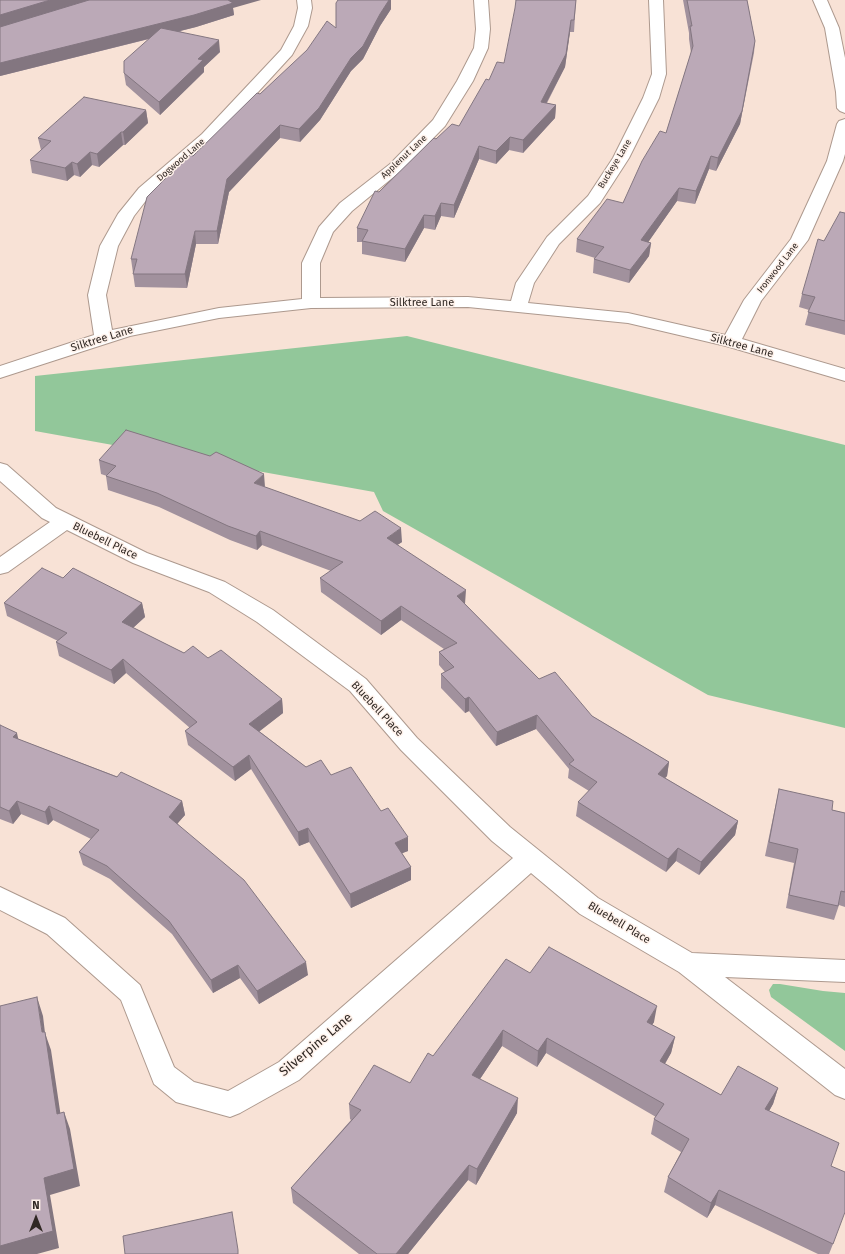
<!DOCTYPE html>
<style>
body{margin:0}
#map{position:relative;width:845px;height:1254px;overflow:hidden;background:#f8e2d6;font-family:"Fira Sans",sans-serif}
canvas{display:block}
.north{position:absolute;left:16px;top:1198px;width:40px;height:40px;-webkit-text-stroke:3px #fef1ea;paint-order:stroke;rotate:0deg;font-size:11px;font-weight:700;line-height:16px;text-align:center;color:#302824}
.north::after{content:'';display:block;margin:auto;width:14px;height:18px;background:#302824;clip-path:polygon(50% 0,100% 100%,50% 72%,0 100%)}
</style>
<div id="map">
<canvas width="845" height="1254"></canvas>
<div class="north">N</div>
</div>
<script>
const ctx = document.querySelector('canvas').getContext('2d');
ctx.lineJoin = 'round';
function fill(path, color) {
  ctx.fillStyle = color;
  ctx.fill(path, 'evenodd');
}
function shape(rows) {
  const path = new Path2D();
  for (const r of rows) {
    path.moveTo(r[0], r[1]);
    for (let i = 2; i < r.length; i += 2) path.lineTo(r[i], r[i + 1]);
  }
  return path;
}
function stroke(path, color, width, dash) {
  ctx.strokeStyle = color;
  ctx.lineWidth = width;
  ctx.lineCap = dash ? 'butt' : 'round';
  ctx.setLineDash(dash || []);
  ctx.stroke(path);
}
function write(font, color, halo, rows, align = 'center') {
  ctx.font = font + ' "Fira Sans",sans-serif';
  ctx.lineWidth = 3;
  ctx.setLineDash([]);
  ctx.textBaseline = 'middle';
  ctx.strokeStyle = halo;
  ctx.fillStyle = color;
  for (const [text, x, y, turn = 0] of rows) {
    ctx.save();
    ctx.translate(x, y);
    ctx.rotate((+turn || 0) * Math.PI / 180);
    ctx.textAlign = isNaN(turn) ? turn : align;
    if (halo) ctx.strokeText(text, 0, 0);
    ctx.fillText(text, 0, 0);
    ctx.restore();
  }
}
fill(shape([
 [407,336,845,445,845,728,708,695,383,511,374,492,35,431,35,376],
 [773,984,780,984,823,991,845,993,845,1051,771,997,769,990]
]), '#92c79a');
const minor = shape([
 [297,0,311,0,312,8,308,26,292,55,214,140,151,194,134,216,118,246,106,295,112,330,219,308,302,299,302,263,319,227,340,203,390,164,433,120,457,81,474,48,476,29,474,0,488,0,490,29,488,48,473,81,445,126,402,170,352,211,333,232,320,263,320,298,468,297,511,301,516,283,547,237,588,196,613,158,643,98,652,74,649,0,663,0,666,74,659,98,629,158,600,203,559,244,534,283,528,303,628,313,725,335,744,300,791,239,827,161,837,124,839,121,845,119,845,154,843,161,808,240,761,301,742,339,845,369,845,381,726,346,628,323,468,307,311,308,219,318,130,336,0,378,0,366,94,335,88,295,100,246,118,214,139,188,202,134,281,50,294,26,298,8,297,0],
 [813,0,827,0,839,28,845,58,845,113,840,111,837,108,836,92,825,28,813,0],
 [0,463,7,465,56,508,147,553,225,582,273,610,366,679,417,738,510,827,598,898,692,953,845,960,845,982,725,977,845,1069,845,1099,835,1095,679,972,580,914,531,873,299,1080,240,1113,230,1117,176,1102,154,1084,121,1000,47,934,0,910,0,887,65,918,140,985,174,1067,194,1082,228,1091,279,1062,513,858,492,841,401,750,350,691,257,622,209,592,133,563,67,530,8,572,0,574,0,557,50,522,42,518,0,481,0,463]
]);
stroke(minor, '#ad998e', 2);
fill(minor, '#fff');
fill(shape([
 [0,0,233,8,234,15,196,27,180,31,220,52,204,67,204,72,160,115,126,85,124,73,149,39,0,76],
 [338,0,391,0,391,9,380,26,363,59,351,71,320,120,300,142,280,138,229,192,218,244,196,244,187,288,135,287,131,259,193,156,260,94,336,28],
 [576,0,574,32,570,32,565,67,547,103,556,105,555,118,523,153,509,150,496,164,479,159,454,218,441,216,435,230,424,228,405,262,362,254,362,242,357,242,357,228,379,192,436,139,459,126,489,80,504,63],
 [683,0,747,0,755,41,754,53,740,124,716,171,709,169,695,204,677,201,648,242,651,243,649,256,629,283,593,273,594,259,595,258,576,252,577,239,623,203,666,133,691,53,689,39,689,33],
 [146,110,148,123,125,145,123,145,99,167,92,165,80,177,74,175,67,181,32,173,30,160,41,150,38,138],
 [845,213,845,335,805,325,809,310,799,307,802,294,824,241],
 [99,460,265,487,402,542,397,545,465,604,539,679,592,716,669,762,667,776,665,778,738,821,735,835,699,875,676,861,666,872,576,816,578,802,589,791,568,778,569,769,536,729,496,746,469,711,465,713,441,688,441,674,445,672,439,665,439,652,444,649,401,620,381,635,321,592,320,578,331,571,262,545,257,550,230,540,159,507,108,490,106,476,107,476,101,474],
 [63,578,142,603,145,617,133,628,184,653,208,658,282,699,283,713,259,731,306,767,331,775,408,851,402,853,411,867,411,880,351,908,309,842,299,846,251,769,235,781,188,745,185,731,190,728,126,673,114,684,59,656,56,642,58,641,7,616,4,603],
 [0,725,18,739,182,801,185,815,177,823,308,975,259,1004,240,978,213,993,172,934,110,879,83,865,79,852,91,839,53,820,48,825,21,814,13,824,0,819],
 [779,789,832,810,845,813,845,907,839,905,834,920,786,908,794,863,765,856,776,803],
 [530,973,654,1022,652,1025,675,1037,671,1053,665,1064,721,1095,778,1088,773,1104,769,1111,831,1166,833,1244,829,1254,818,1254,715,1205,707,1218,664,1192,668,1177,681,1152,651,1134,654,1119,656,1117,546,1053,537,1067,502,1046,480,1079,517,1113,476,1185,468,1180,408,1254,359,1254,293,1203,291,1188,351,1120,350,1119,349,1104,410,1083,433,1056]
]), '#a1919d');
fill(shape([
 [50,0,92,0,0,28,0,15],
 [226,0,261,0,233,8,234,15,196,27,0,76,0,63],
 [389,0,391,0,391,9,380,26,363,59,351,71,320,120,300,142,299,129,380,14],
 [571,20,570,32,565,67,540,115,541,102],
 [219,40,220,52,204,67,204,72,160,115,159,102,198,59],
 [755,41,740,124,716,171,718,158],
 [556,105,555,118,523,153,523,140],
 [146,110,148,123,125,145,123,132],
 [280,125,280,138,229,192,218,244,217,231,227,179],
 [121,132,123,145,99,167,97,154],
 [510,137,509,150,496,164,496,151],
 [479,146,479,159,454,218,454,205],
 [90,152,92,165,80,177,77,164],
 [711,156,709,169,695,204,696,191],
 [72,162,74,175,67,181,65,168],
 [679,188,677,201,640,254,641,240],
 [441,203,441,216,435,230,435,216],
 [424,215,424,228,405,262,405,249],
 [195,231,196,244,187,288,185,274],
 [651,243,649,256,629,283,630,270],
 [264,474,265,487,254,483],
 [401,528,402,542,387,552,387,538],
 [260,531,262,545,257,550,256,536],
 [466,590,465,604,457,610,457,596],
 [142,603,145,617,124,636,122,622],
 [401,606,401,620,381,635,381,621],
 [123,659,126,673,114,684,111,670],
 [469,697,469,711,465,713,465,699],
 [282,699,283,713,251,738,249,724],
 [537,715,536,729,496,746,497,732],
 [17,733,20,747,13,737],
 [249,755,251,769,235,781,233,767],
 [669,762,667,776,656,787,658,774],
 [17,801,21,814,13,824,9,811],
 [182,801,185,815,172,830,169,817],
 [49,806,53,820,48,825,45,812],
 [738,821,735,835,699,875,701,862],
 [308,828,309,842,299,846,298,832],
 [408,837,408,851,395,856,395,843],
 [678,848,676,861,666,872,668,859],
 [411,867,411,880,351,908,350,894],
 [306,962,308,975,259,1004,257,991],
 [238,965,240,978,213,993,211,980],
 [37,997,43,1016,45,1033,51,1050,63,1131,57,1114,42,1032],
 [657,1006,654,1022,644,1038,647,1022],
 [503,1030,502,1046,472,1091,472,1075],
 [675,1037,671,1053,657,1077,660,1061],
 [547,1038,546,1053,537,1067,538,1051],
 [778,1088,773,1104,761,1125,765,1109],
 [518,1098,517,1113,476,1185,477,1169],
 [64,1112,70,1129,80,1186,50,1195,59,1248,37,1254,0,1254,0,1246,44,1178],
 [469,1165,468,1180,408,1254,396,1254],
 [719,1190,715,1205,707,1218,711,1203]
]), '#837680');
const building = shape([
 [0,0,50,0,0,15,0,0],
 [89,0,228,0,233,3,194,15,0,63,0,27,89,0],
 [338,0,389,0,380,14,363,46,351,58,319,108,299,129,280,125,227,179,217,231,195,231,185,274,133,274,137,259,131,259,147,197,189,155,193,156,257,93,260,94,307,50,327,21,336,28,336,3,338,0],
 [516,0,576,0,574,20,571,20,566,54,541,102,556,105,523,140,510,137,496,151,479,146,454,205,441,203,435,216,424,215,405,249,362,241,368,230,357,228,375,191,379,192,434,138,436,139,452,124,459,126,486,79,489,80,497,62,504,63,515,8,516,0],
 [687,0,747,0,755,41,742,111,718,158,711,156,696,191,679,188,641,240,651,243,630,270,594,259,604,247,577,239,607,199,623,203,642,161,660,131,666,133,693,46,690,26,692,26,687,0],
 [161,28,219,40,198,59,203,60,159,102,124,73,124,61,161,28],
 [84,97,146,110,123,132,121,132,97,154,90,152,77,164,72,162,65,168,30,160,51,141,38,138,84,97],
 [840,212,845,213,845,321,808,312,815,297,802,294,818,239,824,241,840,212],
 [126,430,210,456,216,452,264,474,254,483,360,521,375,511,401,528,387,538,466,590,457,596,539,679,555,672,592,716,669,762,658,774,738,821,701,862,678,848,668,859,578,802,597,782,569,764,574,760,537,715,497,732,469,697,465,699,441,674,454,667,439,652,457,643,401,606,381,621,320,578,343,562,260,531,256,536,228,526,157,493,106,476,116,466,99,460,126,430],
 [42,568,63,578,73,568,142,603,122,622,184,653,193,646,208,658,221,650,282,699,249,724,306,767,321,760,331,775,351,767,381,811,388,808,408,837,395,843,411,867,350,894,308,828,298,832,249,755,233,767,185,731,197,722,123,659,111,670,56,642,67,633,4,603,42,568],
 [0,725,17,733,13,737,117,777,121,772,182,801,169,817,244,880,306,962,257,991,238,965,211,980,169,921,107,866,79,852,99,830,49,806,45,812,17,801,9,811,0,807,0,725],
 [779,789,833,801,832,810,845,813,845,892,841,891,838,906,789,895,798,849,769,842,779,789],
 [549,947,657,1006,647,1022,675,1037,660,1061,721,1095,738,1066,778,1088,765,1109,839,1143,831,1166,845,1172,845,1212,833,1244,719,1190,711,1203,668,1177,689,1139,654,1119,664,1104,547,1038,538,1051,503,1030,472,1075,518,1098,477,1169,469,1165,396,1254,377,1254,291,1188,361,1110,349,1104,374,1065,410,1083,428,1053,433,1056,506,959,530,973,549,947],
 [37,997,42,1032,45,1032,57,1114,64,1112,74,1169,44,1178,53,1231,0,1246,0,1006,37,997],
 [232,1212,238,1250,238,1254,125,1254,123,1236,232,1212]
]);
fill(building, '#bba9b7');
stroke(building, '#837680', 1);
write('9px', '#302824', '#fef1ea', [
 ["Applenut Lane",404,157,-43],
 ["Dogwood Lane",181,160,-41],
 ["Buckeye Lane",615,164,-59],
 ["Ironwood Lane",778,268,-52]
]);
write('11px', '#302824', '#fef1ea', [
 ["Silktree Lane",422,303],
 ["Silktree Lane",102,339,-17],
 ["Silktree Lane",742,346,15],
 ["Bluebell Place",105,541,26],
 ["Bluebell Place",377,709,47],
 ["Bluebell Place",619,923,31]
]);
write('13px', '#302824', '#fef1ea', [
 ["Silverpine Lane",316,1045,-40]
]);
</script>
